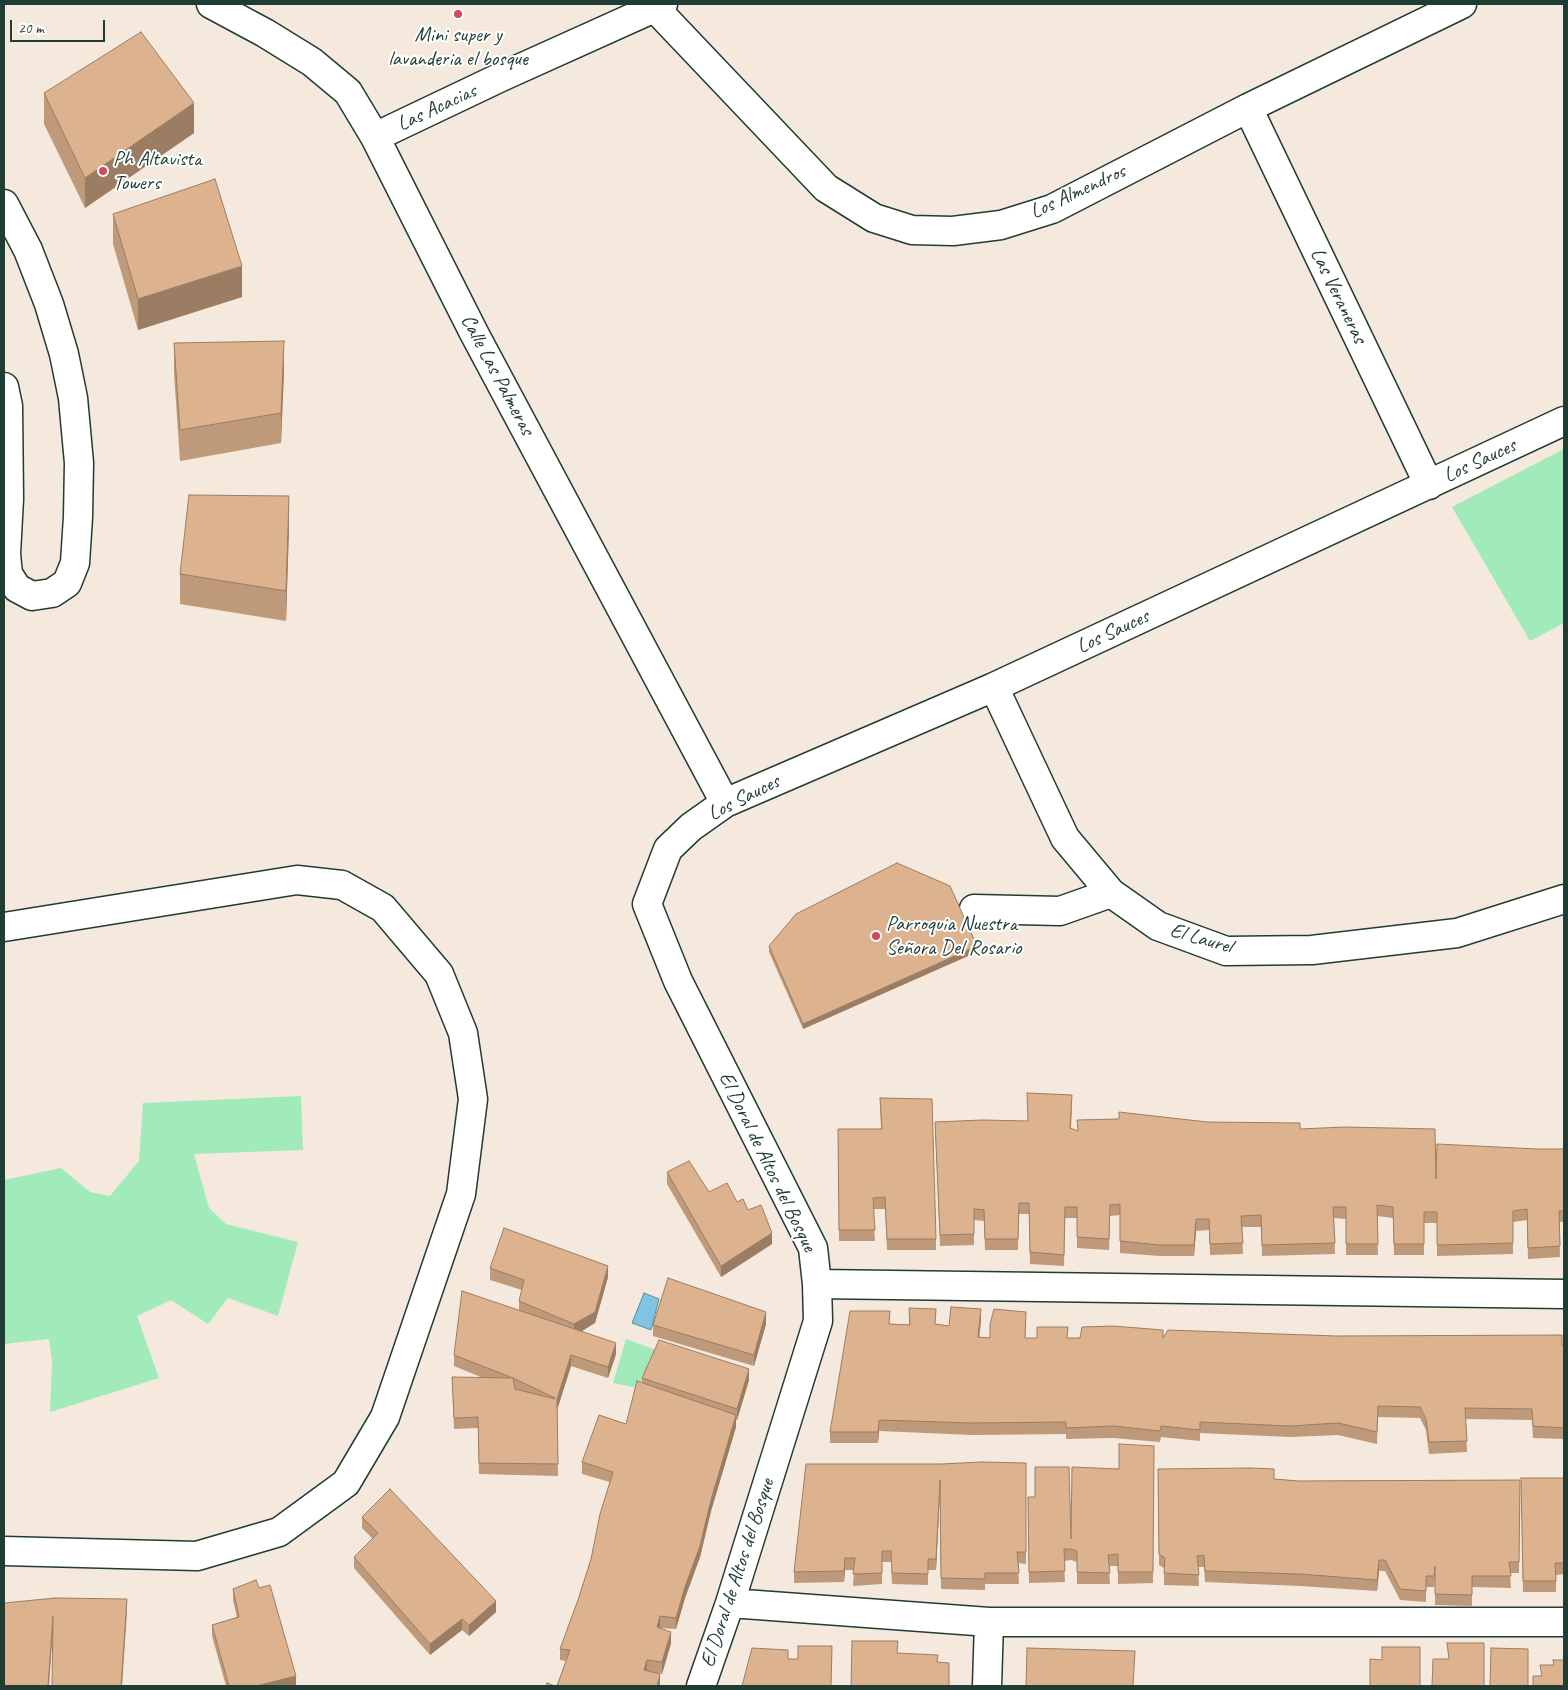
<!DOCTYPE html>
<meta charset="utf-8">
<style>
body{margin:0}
#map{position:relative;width:1568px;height:1690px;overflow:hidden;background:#f5e8dd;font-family:Caveat,sans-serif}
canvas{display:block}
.frame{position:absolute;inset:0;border:5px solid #1f3d34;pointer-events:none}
.scale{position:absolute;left:10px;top:20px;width:95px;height:22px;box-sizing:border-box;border:2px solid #1f3d34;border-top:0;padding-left:6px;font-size:15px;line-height:18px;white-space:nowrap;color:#1f3d34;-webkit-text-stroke:4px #fff;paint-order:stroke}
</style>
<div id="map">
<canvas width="1568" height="1690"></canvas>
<div class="frame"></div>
<div class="scale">20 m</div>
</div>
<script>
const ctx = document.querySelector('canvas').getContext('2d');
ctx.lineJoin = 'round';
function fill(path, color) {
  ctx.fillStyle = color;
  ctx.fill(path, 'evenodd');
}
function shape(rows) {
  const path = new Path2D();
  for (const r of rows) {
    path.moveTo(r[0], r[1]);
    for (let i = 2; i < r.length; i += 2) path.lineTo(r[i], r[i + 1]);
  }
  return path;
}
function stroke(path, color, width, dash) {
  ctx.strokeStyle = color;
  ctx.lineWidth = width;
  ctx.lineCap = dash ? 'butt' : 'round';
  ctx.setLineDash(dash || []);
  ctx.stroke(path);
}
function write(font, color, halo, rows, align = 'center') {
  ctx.font = font + ' Caveat,sans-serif';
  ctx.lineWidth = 4;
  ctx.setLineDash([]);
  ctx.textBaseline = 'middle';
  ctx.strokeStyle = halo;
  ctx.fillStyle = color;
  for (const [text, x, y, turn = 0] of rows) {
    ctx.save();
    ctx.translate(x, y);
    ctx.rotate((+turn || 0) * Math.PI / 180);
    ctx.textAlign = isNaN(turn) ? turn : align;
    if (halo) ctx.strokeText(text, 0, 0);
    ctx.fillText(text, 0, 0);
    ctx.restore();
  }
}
fill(shape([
 [1564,449,1564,623,1530,641,1452,507],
 [301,1096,303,1150,194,1154,209,1208,226,1224,298,1242,278,1316,228,1298,208,1324,171,1300,137,1316,159,1378,50,1412,52,1361,49,1339,4,1344,4,1180,61,1168,90,1192,110,1196,139,1161,143,1103],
 [626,1339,659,1351,642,1389,613,1383]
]), '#a1ebbb');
const water = shape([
 [644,1293,659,1299,651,1330,632,1323,644,1293]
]);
fill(water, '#80c4e1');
stroke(water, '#598e9c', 1);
const minor = shape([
 [211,4,265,33,312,62,348,92,375,137,474,333,725,803],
 [655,8,826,188,874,218,912,230,953,231,1001,225,1052,209,1248,108,1462,4],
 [1248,108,1429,485],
 [375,137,501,77,663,4],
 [4,204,28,250,49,304,64,354,73,398,79,463,78,517,75,563,67,583,52,593,32,596,17,588,8,574,6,554,9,499,8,406,4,387],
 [994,687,1065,838,1111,893,1158,926,1226,951,1312,950,1457,933,1564,899],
 [974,909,1060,911,1111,893],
 [4,927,297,880,342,885,383,908,439,974,463,1033,473,1099,461,1194,385,1417,346,1483,279,1532,197,1556,4,1551],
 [817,1284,1564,1294],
 [730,1603,989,1622,1564,1622],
 [701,1686,730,1603,818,1321,817,1284,813,1248,678,981,647,904,668,849,691,827,725,803,994,687,1564,421],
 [987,1686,989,1622]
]);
stroke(minor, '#1f3d34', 31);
stroke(minor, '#fff', 28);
fill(shape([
 [44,93,194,133,85,208,44,124],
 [113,214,242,297,138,330,113,244],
 [174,343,284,371,281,443,180,461,174,373],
 [289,527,286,621,180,604,180,574],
 [769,946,977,952,803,1029,769,952],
 [880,1098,936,1239,936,1250,887,1250,885,1209,873,1209,875,1241,839,1241,838,1129,881,1129],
 [1072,1106,1071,1128,1077,1131,1207,1122,1300,1129,1436,1179,1537,1149,1564,1149,1564,1222,1559,1222,1560,1257,1528,1259,1527,1220,1513,1222,1513,1254,1437,1256,1437,1223,1424,1223,1424,1255,1394,1255,1393,1218,1377,1216,1378,1255,1346,1255,1346,1219,1334,1218,1335,1254,1262,1256,1261,1227,1242,1227,1243,1254,1210,1255,1209,1230,1196,1231,1194,1256,1160,1256,1120,1253,1120,1215,1110,1216,1109,1250,1077,1248,1077,1218,1065,1218,1064,1266,1030,1264,1029,1214,1019,1214,1018,1250,985,1250,984,1221,974,1220,974,1245,940,1246,935,1122,1028,1121],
 [667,1172,709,1192,737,1202,748,1210,772,1244,721,1277,667,1184],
 [490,1268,608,1277,595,1323,581,1331,616,1354,608,1378,571,1366,557,1410,558,1476,479,1474,478,1428,454,1429,452,1377,483,1378,454,1366,454,1355,519,1310,519,1301,522,1290,490,1280],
 [909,1308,936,1324,949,1326,981,1320,979,1337,990,1338,1026,1324,1025,1338,1163,1338,1564,1346,1564,1439,1533,1438,1532,1420,1466,1419,1467,1452,1429,1454,1426,1430,1420,1418,1378,1417,1377,1444,1338,1435,1290,1437,1200,1433,1200,1441,1161,1437,1160,1442,1113,1438,1066,1439,1066,1434,972,1435,879,1431,878,1443,830,1443,830,1432,890,1324,909,1325],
 [766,1324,754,1366,653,1336,653,1325],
 [642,1378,749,1380,737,1420,736,1420,736,1427,711,1511,700,1557,685,1598,676,1629,660,1628,671,1643,662,1674,656,1673,660,1685,660,1686,557,1686,566,1661,560,1660,560,1649,578,1600,591,1559,610,1482,582,1474,582,1462,626,1424,642,1383],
 [1154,1446,1153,1583,1118,1584,1118,1566,1109,1566,1110,1584,1077,1584,1077,1562,1071,1560,1064,1561,1065,1582,1029,1583,1028,1497,1071,1539,1119,1469],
 [1026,1463,1026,1564,1018,1563,1019,1584,985,1584,985,1590,941,1589,940,1491,936,1570,928,1570,928,1585,892,1584,891,1562,882,1562,882,1584,853,1586,854,1570,845,1570,844,1582,794,1583,794,1572,941,1464],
 [1158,1469,1299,1481,1520,1480,1519,1573,1510,1573,1511,1588,1472,1587,1472,1606,1435,1605,1435,1577,1434,1587,1426,1587,1426,1602,1400,1600,1385,1571,1379,1571,1377,1591,1300,1586,1205,1582,1204,1567,1198,1567,1199,1586,1164,1585,1164,1568,1159,1565],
 [1521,1478,1564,1478,1564,1574,1556,1575,1556,1592,1523,1592],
 [362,1517,496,1612,469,1636,462,1630,430,1655,354,1568,354,1557,373,1539,362,1528],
 [259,1588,296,1686,226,1686,212,1636,212,1625,237,1617,233,1600,233,1589]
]), '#be997a');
fill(shape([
 [194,103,194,133,85,208,85,178],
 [242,266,242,297,138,330,138,299],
 [284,341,284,371,281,443,281,413],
 [289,496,289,527,286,621,286,591],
 [977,946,977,952,803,1029,803,1024],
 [1196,1219,1196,1231,1194,1256,1194,1245],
 [772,1233,772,1244,721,1277,721,1266],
 [608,1266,608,1277,595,1323,574,1336,574,1324],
 [981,1309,981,1320,978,1348,978,1337],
 [766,1312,766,1324,754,1366,754,1355],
 [616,1343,616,1354,608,1378,608,1367],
 [571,1355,571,1366,557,1410,557,1399],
 [749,1369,749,1380,737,1420,737,1409],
 [736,1415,736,1427,711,1511,700,1557,685,1598,676,1629,676,1618,685,1587],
 [879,1420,879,1431,878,1443,878,1432],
 [940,1480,940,1491,936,1570,936,1559],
 [845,1558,845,1570,844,1582,844,1571],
 [1379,1560,1379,1571,1377,1591,1377,1580],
 [127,1599,127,1611,122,1686,121,1686],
 [496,1601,496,1612,469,1636,469,1625],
 [53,1616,53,1627,49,1686,48,1686],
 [660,1616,660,1628,657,1638,657,1627],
 [462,1619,462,1630,430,1655,430,1644],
 [671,1632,671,1643,662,1674,662,1662],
 [647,1660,647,1672,644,1670],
 [660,1674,660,1686,657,1686],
 [296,1676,296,1686,256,1686]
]), '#9b7d63');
const building = shape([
 [141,32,194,103,85,178,44,93,141,32],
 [215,179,242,266,138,299,113,214,215,179],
 [284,341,281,413,180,430,174,343,284,341],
 [189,495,289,496,286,591,180,574,189,495],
 [897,863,950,886,977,946,803,1024,769,946,796,914,897,863],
 [1027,1093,1072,1095,1070,1128,1078,1131,1077,1120,1119,1119,1119,1112,1207,1122,1300,1123,1300,1129,1345,1127,1435,1129,1436,1179,1437,1144,1537,1149,1564,1149,1564,1211,1559,1211,1560,1246,1528,1248,1527,1209,1513,1211,1513,1243,1437,1245,1437,1212,1424,1212,1424,1244,1394,1244,1393,1207,1377,1205,1378,1244,1346,1244,1346,1207,1333,1207,1335,1243,1262,1245,1261,1215,1241,1216,1243,1243,1210,1244,1209,1219,1196,1219,1194,1245,1160,1245,1120,1241,1120,1204,1110,1205,1109,1239,1077,1237,1077,1207,1065,1207,1064,1255,1030,1252,1029,1203,1019,1203,1018,1239,985,1239,984,1210,974,1209,974,1234,940,1235,935,1122,982,1120,1028,1121,1027,1093],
 [880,1098,932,1099,936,1239,887,1239,885,1197,873,1198,875,1230,839,1230,838,1129,882,1129,880,1098],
 [689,1161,709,1192,727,1183,737,1202,743,1199,748,1210,761,1205,772,1233,721,1266,667,1172,689,1161],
 [504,1228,608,1266,595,1312,574,1324,519,1301,524,1280,490,1268,504,1228],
 [668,1278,766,1312,754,1355,653,1325,668,1278],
 [462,1291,616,1343,608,1367,571,1355,557,1399,558,1464,479,1463,478,1417,454,1418,452,1377,513,1378,454,1355,462,1291],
 [513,1378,555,1398,555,1399,515,1389,513,1378],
 [951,1307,981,1309,978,1337,990,1338,990,1324,994,1309,1026,1312,1025,1338,1037,1338,1037,1327,1068,1327,1067,1338,1080,1338,1082,1327,1113,1326,1163,1330,1163,1338,1168,1330,1336,1336,1562,1335,1562,1345,1564,1346,1564,1428,1533,1426,1532,1409,1465,1408,1467,1441,1429,1442,1426,1419,1420,1407,1378,1406,1377,1432,1338,1423,1290,1426,1200,1422,1200,1430,1161,1426,1160,1431,1113,1426,1066,1428,1066,1422,972,1423,879,1420,878,1432,830,1432,850,1311,890,1311,889,1324,910,1325,909,1308,936,1309,935,1324,949,1326,951,1307],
 [659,1340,749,1369,737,1409,642,1378,659,1340],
 [637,1381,736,1415,711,1500,700,1546,685,1587,676,1618,660,1616,657,1627,671,1632,662,1662,647,1660,644,1670,660,1674,657,1686,557,1686,570,1650,560,1649,578,1600,591,1559,600,1514,613,1472,582,1462,599,1415,626,1424,637,1381],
 [1119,1444,1154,1446,1153,1572,1118,1572,1118,1554,1108,1555,1110,1573,1077,1572,1077,1551,1071,1549,1064,1549,1065,1571,1029,1572,1028,1497,1035,1497,1035,1467,1069,1467,1071,1539,1072,1467,1119,1469,1119,1444],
 [982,1462,1026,1463,1026,1552,1017,1552,1019,1573,985,1573,985,1579,941,1578,940,1480,936,1559,928,1559,928,1574,892,1573,891,1551,882,1551,882,1573,853,1574,855,1558,845,1558,844,1571,794,1572,806,1464,941,1464,982,1462],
 [1250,1468,1274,1469,1274,1479,1299,1481,1520,1480,1519,1562,1509,1562,1511,1576,1472,1576,1472,1595,1435,1594,1435,1566,1434,1576,1426,1576,1426,1591,1400,1589,1385,1560,1379,1560,1377,1580,1300,1574,1205,1571,1204,1555,1197,1556,1199,1575,1164,1573,1165,1558,1159,1554,1158,1469,1250,1468],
 [1521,1478,1564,1478,1564,1563,1555,1563,1556,1581,1523,1581,1521,1478],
 [390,1489,496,1601,469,1625,462,1619,430,1644,354,1557,378,1533,362,1517,390,1489],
 [256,1580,259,1588,270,1585,296,1676,256,1686,229,1686,212,1625,239,1617,233,1589,256,1580],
 [55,1598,127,1599,121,1686,52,1686,53,1616,48,1686,4,1686,4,1603,55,1598],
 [852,1641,898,1641,897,1653,938,1655,937,1662,949,1663,949,1686,851,1686,852,1641],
 [1447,1643,1484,1643,1484,1686,1432,1686,1433,1659,1449,1659,1447,1643],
 [798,1646,832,1646,831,1686,742,1686,752,1648,788,1650,788,1659,798,1659,798,1646],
 [1382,1647,1420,1647,1420,1686,1370,1686,1370,1659,1382,1660,1382,1647],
 [1027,1648,1135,1651,1133,1686,1026,1686,1027,1648],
 [1491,1648,1528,1649,1528,1686,1490,1686,1491,1648],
 [1553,1660,1564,1660,1564,1686,1533,1686,1533,1676,1542,1676,1540,1665,1554,1665,1553,1660],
 [547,1683,555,1686,546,1686,547,1683]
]);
fill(building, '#ddb28e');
stroke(building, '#9b7d63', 1);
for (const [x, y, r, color] of [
 [458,14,5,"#d1495b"],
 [103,171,5,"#d1495b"],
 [876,936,5,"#d1495b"]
]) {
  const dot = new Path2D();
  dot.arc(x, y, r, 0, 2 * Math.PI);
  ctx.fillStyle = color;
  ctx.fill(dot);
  stroke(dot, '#fff', 2);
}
write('21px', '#1f3d34', '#fff', [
 ["Mini super y",458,35,"center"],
 ["lavanderia el bosque",458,59,"center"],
 ["Ph Altavista",113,159],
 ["Towers",113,183],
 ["Parroquia Nuestra",886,924],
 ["Señora Del Rosario",886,948]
], 'left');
write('21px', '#1f3d34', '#fff', [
 ["Las Acacias",437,108,-25],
 ["Los Almendros",1078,192,-25],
 ["Las Veraneras",1338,296,64],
 ["Calle Las Palmeras",497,375,62],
 ["Los Sauces",1480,461,-25],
 ["Los Sauces",1113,632,-25],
 ["Los Sauces",744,798,-27],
 ["El Laurel",1201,939,16],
 ["El Doral de Altos del Bosque",767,1162,64],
 ["El Doral de Altos del Bosque",738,1573,-72]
]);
</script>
